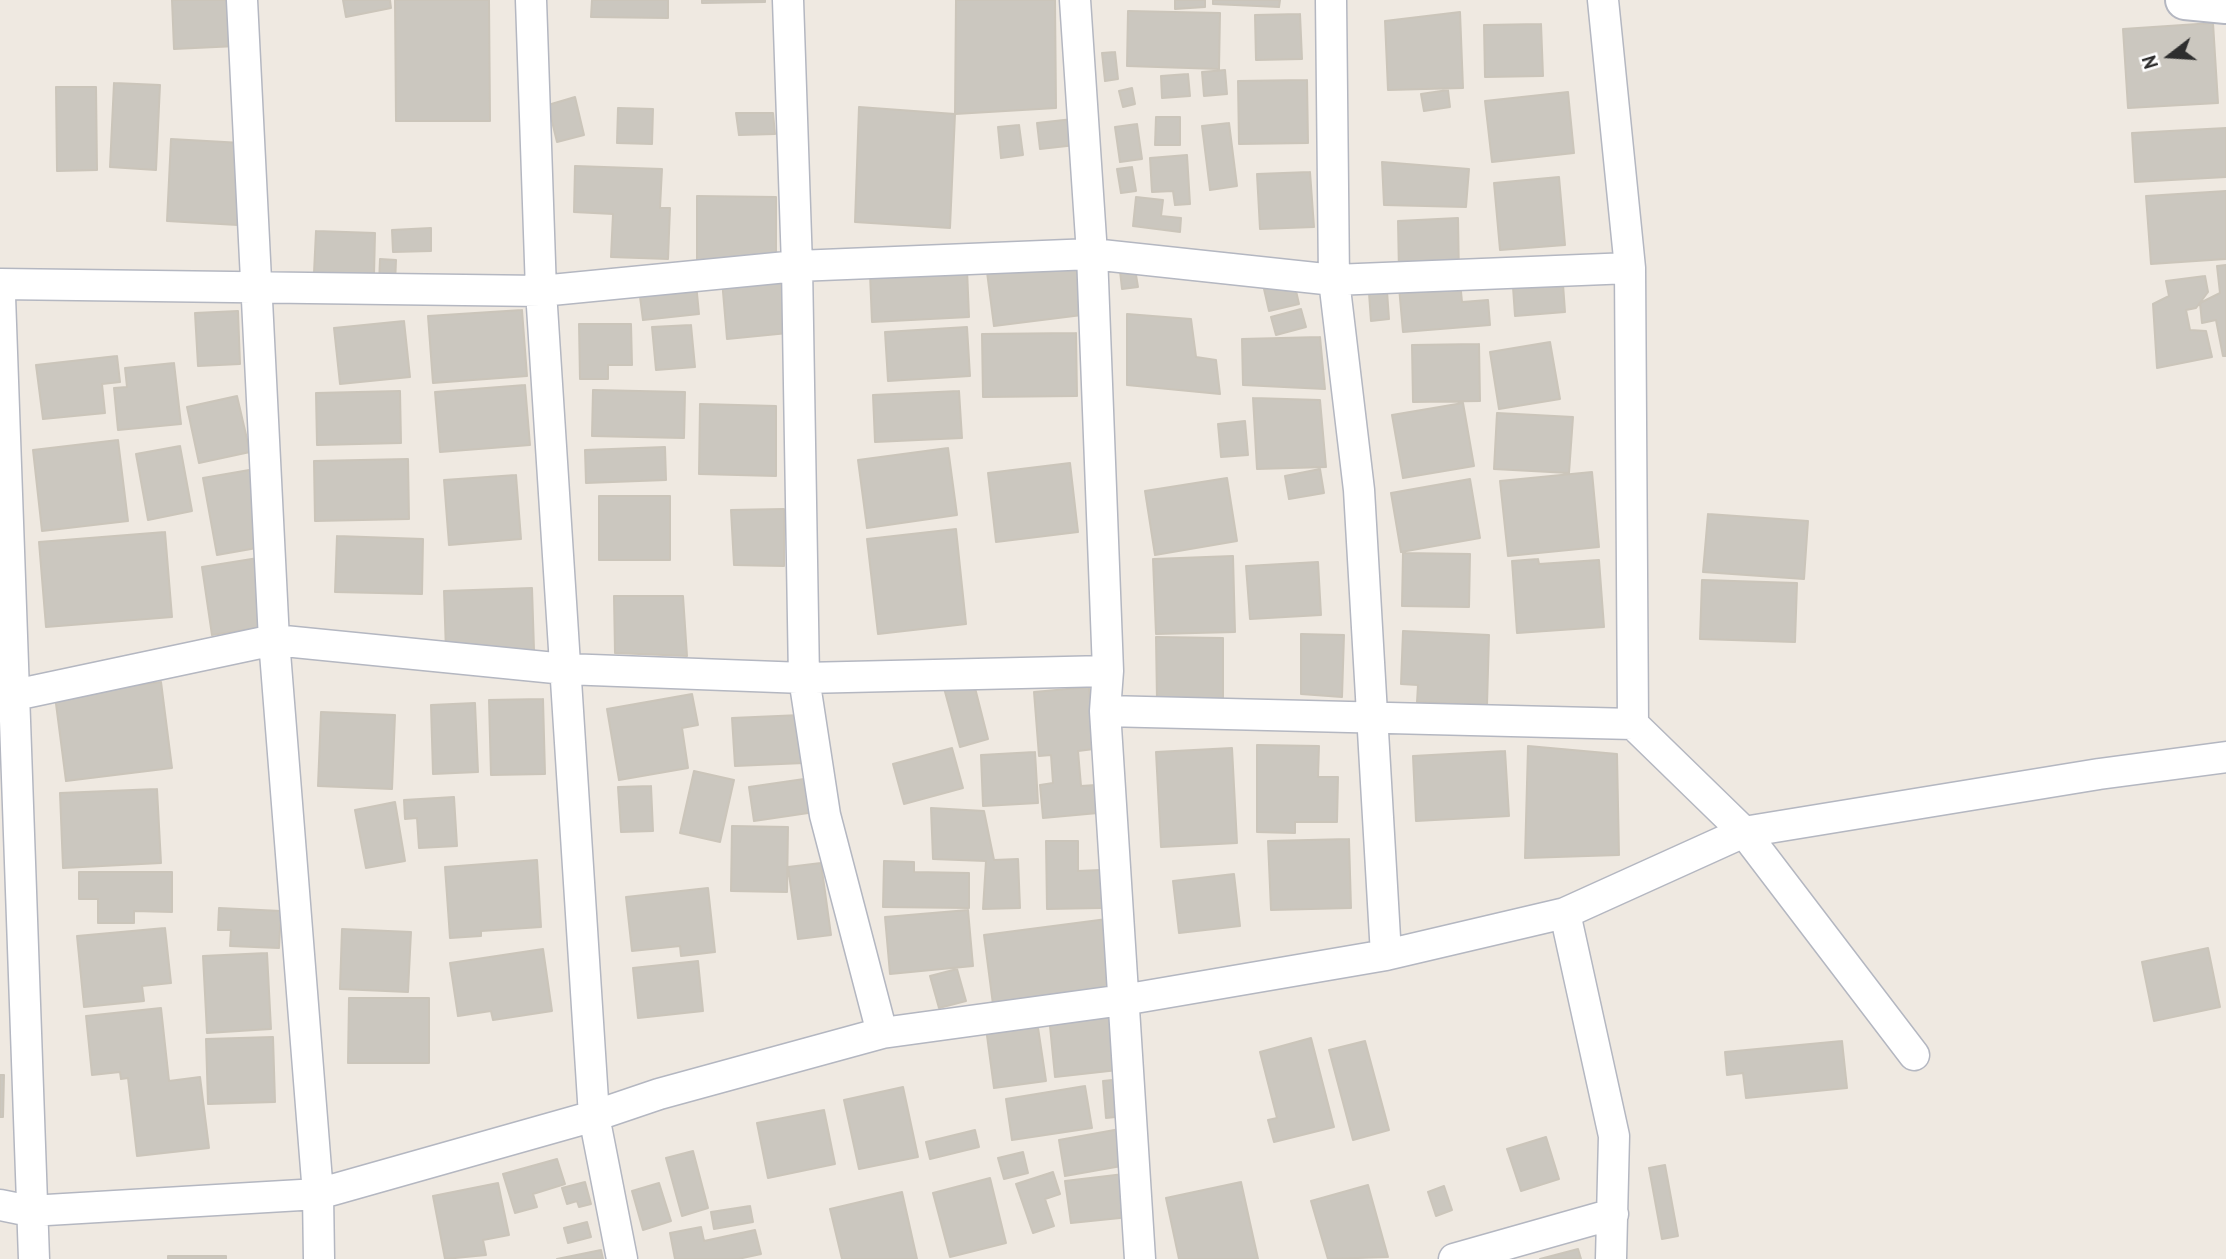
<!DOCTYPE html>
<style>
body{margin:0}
#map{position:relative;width:2226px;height:1259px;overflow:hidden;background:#efe9e1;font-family:"PT Sans",sans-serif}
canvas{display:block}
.north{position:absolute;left:2135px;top:21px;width:70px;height:70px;-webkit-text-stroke:5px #fff;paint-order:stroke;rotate:253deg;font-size:19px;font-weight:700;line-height:28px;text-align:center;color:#2e2e2e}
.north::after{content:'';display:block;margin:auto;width:24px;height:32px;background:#2e2e2e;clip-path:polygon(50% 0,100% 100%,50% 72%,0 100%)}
</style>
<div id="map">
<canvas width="2226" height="1259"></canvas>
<div class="north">N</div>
</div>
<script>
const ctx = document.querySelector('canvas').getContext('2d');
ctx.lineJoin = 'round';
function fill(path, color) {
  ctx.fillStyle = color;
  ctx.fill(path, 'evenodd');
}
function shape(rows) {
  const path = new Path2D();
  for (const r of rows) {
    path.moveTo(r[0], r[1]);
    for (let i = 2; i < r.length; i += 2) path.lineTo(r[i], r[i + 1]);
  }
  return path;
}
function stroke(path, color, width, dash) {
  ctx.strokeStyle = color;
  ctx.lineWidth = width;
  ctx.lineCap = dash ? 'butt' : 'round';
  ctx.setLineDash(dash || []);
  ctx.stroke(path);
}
const building = shape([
 [172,0,234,0,237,46,174,49,172,0],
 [343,0,390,0,391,8,346,17,343,0],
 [395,0,489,0,490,121,396,121,395,0],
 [592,0,668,0,668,18,591,17,592,0],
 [702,0,765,0,765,2,702,3,702,0],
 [956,0,1055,0,1056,108,955,114,956,0],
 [1175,0,1205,0,1205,7,1175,9,1175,0],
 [1213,0,1280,0,1279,7,1213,4,1213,0],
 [1128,11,1220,13,1219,69,1127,66,1128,11],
 [1460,12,1463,88,1388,90,1385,21,1460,12],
 [1300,14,1302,59,1256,60,1255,15,1300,14],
 [2213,23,2218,103,2128,108,2123,29,2213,23],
 [1541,24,1543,76,1485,77,1484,25,1541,24],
 [1115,52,1118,79,1105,81,1102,53,1115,52],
 [1225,70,1227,94,1204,96,1202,72,1225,70],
 [1188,74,1190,96,1162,98,1161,76,1188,74],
 [1307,80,1308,143,1239,144,1238,81,1307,80],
 [114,83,160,85,156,170,110,167,114,83],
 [56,87,96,87,97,170,57,171,56,87],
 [1132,88,1135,104,1123,107,1119,91,1132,88],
 [1448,90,1450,107,1424,111,1421,94,1448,90],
 [1568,92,1574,153,1492,162,1485,101,1568,92],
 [575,97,584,135,557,142,548,105,575,97],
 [859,107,955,114,950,228,855,222,859,107],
 [618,108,653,109,652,144,617,143,618,108],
 [736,113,773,113,775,134,739,135,736,113],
 [1156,117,1180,117,1180,145,1155,145,1156,117],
 [1073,119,1076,145,1040,149,1037,123,1073,119],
 [1229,123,1237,186,1210,190,1202,126,1229,123],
 [1137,124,1142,159,1120,162,1115,127,1137,124],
 [1019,125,1023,155,1001,158,998,127,1019,125],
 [2226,128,2226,177,2135,182,2132,133,2226,128],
 [171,139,242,143,238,225,167,221,171,139],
 [1187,155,1190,204,1175,205,1173,191,1152,192,1150,158,1187,155],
 [1382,162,1469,169,1466,207,1384,205,1382,162],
 [575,166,662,169,660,208,670,208,668,259,611,257,613,214,574,212,575,166],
 [1132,167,1136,191,1121,193,1117,169,1132,167],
 [1310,172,1314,227,1260,229,1257,174,1310,172],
 [1559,177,1565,245,1500,250,1494,183,1559,177],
 [2226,191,2226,259,2151,264,2146,196,2226,191],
 [697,196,776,197,776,262,697,262,697,196],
 [1136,197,1163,200,1161,216,1181,218,1180,232,1133,226,1136,197],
 [1458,218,1459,278,1399,273,1398,221,1458,218],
 [431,228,431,251,393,252,392,230,431,228],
 [316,231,375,233,374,276,314,273,316,231],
 [380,259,396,260,395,285,379,284,380,259],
 [1076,260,1082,315,994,326,987,272,1076,260],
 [2226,265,2226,356,2223,356,2216,320,2202,323,2200,303,2220,293,2217,266,2226,265],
 [967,269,969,317,872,322,870,274,967,269],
 [1135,269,1138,287,1122,289,1120,271,1135,269],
 [783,275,788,333,727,339,722,280,783,275],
 [2205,276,2208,292,2196,308,2186,310,2190,330,2206,331,2212,357,2157,368,2153,304,2169,296,2166,281,2205,276],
 [1460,281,1462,302,1488,300,1490,325,1403,332,1399,287,1460,281],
 [1294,282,1299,304,1269,311,1264,289,1294,282],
 [696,283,699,314,643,320,639,289,696,283],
 [1563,284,1565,312,1515,316,1513,287,1563,284],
 [1387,291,1389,319,1371,321,1369,293,1387,291],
 [1301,309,1306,327,1276,335,1271,317,1301,309],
 [522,310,527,376,433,383,428,316,522,310],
 [238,311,240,364,198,366,195,313,238,311],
 [1127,314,1191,319,1196,357,1216,360,1220,394,1127,385,1127,314],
 [404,321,410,377,340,384,334,328,404,321],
 [579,324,631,324,632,365,608,365,608,379,580,379,579,324],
 [691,325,695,367,656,370,652,327,691,325],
 [967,327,970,376,888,381,885,332,967,327],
 [1076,333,1077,396,983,397,982,334,1076,333],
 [1320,337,1325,389,1243,385,1242,339,1320,337],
 [1550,342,1560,399,1499,409,1490,352,1550,342],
 [1479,344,1480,401,1413,402,1412,345,1479,344],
 [117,356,120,382,102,384,105,413,43,419,36,365,117,356],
 [174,363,181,424,118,430,114,388,127,387,125,368,174,363],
 [525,385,530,445,440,452,435,392,525,385],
 [593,390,685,392,684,438,592,436,593,390],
 [400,391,401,443,317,445,316,393,400,391],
 [959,391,962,438,875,442,873,395,959,391],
 [237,396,250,452,199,463,187,407,237,396],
 [1253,398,1320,400,1326,467,1257,469,1253,398],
 [1463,403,1474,466,1403,478,1392,415,1463,403],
 [700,404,776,406,776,476,699,474,700,404],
 [1497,413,1573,417,1569,473,1494,469,1497,413],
 [1245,421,1248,455,1221,457,1218,424,1245,421],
 [118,440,128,521,42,531,33,450,118,440],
 [180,446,192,511,148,520,136,454,180,446],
 [665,447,666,480,586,483,585,450,665,447],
 [948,448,957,515,867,528,858,460,948,448],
 [408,459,409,519,315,521,314,461,408,459],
 [1070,463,1078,532,996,542,988,473,1070,463],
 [255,469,268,546,217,555,203,478,255,469],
 [1320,469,1324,493,1289,499,1285,476,1320,469],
 [1592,472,1599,547,1508,556,1500,481,1592,472],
 [516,475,521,539,449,545,444,480,516,475],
 [1227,478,1237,541,1155,555,1145,491,1227,478],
 [1470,479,1480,538,1401,552,1391,493,1470,479],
 [599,496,670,496,670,560,599,560,599,496],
 [784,509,784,566,734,565,731,510,784,509],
 [1708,514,1808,521,1804,579,1703,572,1708,514],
 [956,529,966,624,878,634,867,539,956,529],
 [165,532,172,617,46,627,39,542,165,532],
 [337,536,423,539,422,594,335,592,337,536],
 [1403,553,1470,554,1469,607,1402,606,1403,553],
 [1233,556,1235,632,1156,634,1153,559,1233,556],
 [258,558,269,626,212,635,202,567,258,558],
 [1538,559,1539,564,1599,560,1604,627,1517,633,1512,561,1538,559],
 [1318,562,1321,615,1250,619,1246,566,1318,562],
 [1702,580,1797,583,1795,642,1700,639,1702,580],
 [532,588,534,650,446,652,444,591,532,588],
 [614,596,683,596,687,656,615,653,614,596],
 [1403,631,1489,635,1487,705,1417,702,1418,685,1401,684,1403,631],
 [1301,634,1344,635,1342,697,1301,694,1301,634],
 [1156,637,1223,638,1223,704,1157,701,1156,637],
 [973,680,988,739,960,747,944,688,973,680],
 [161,682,172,768,66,781,55,696,161,682],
 [1089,687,1094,749,1078,751,1081,786,1096,785,1098,813,1043,818,1040,785,1053,783,1051,755,1039,756,1034,692,1089,687],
 [692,694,698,725,682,728,688,768,619,780,607,709,692,694],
 [543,699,545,774,491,775,489,700,543,699],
 [475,703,478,772,433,774,431,705,475,703],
 [321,712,395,715,392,789,318,786,321,712],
 [801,715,804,763,735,766,732,718,801,715],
 [1257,745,1319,746,1318,777,1338,777,1337,822,1295,822,1295,833,1257,832,1257,745],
 [1528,746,1617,754,1619,855,1525,858,1528,746],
 [952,748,963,788,904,804,893,764,952,748],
 [1232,748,1237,843,1161,847,1156,752,1232,748],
 [1505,751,1509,816,1416,821,1413,756,1505,751],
 [1035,752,1038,803,983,806,981,755,1035,752],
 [694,771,734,780,720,842,680,833,694,771],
 [811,778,815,812,754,821,749,787,811,778],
 [651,786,653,831,621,832,618,787,651,786],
 [157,789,161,863,63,868,60,793,157,789],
 [454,797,457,846,419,848,417,818,405,819,404,800,454,797],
 [395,802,405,861,366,868,355,810,395,802],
 [931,808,984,811,994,860,1018,859,1020,908,983,909,986,861,933,859,931,808],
 [732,826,788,827,787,892,731,891,732,826],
 [1349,839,1351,908,1271,910,1268,841,1349,839],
 [1046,841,1078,841,1078,871,1101,870,1102,908,1047,909,1046,841],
 [537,860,541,927,481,931,481,936,450,938,445,867,537,860],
 [884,861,914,862,914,872,969,873,969,908,883,907,884,861],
 [821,863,831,935,798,939,788,867,821,863],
 [79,872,172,872,172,912,134,911,134,923,98,923,98,899,79,899,79,872],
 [1234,874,1240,926,1179,933,1173,881,1234,874],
 [708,888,715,952,681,956,680,946,632,951,626,897,708,888],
 [219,908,281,911,279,948,230,946,231,930,218,930,219,908],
 [968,910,973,966,890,974,885,917,968,910],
 [1107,919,1117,996,994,1012,984,935,1107,919],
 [165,928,171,983,142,986,144,1001,84,1007,77,936,165,928],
 [342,929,411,932,408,992,340,989,342,929],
 [2208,948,2220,1007,2154,1021,2142,962,2208,948],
 [543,949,552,1011,493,1020,491,1011,458,1016,450,963,543,949],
 [267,953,271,1029,207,1033,203,956,267,953],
 [698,961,703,1011,638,1018,633,968,698,961],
 [957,969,966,1001,939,1008,930,976,957,969],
 [349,998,429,998,429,1063,348,1063,349,998],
 [161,1008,169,1081,200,1077,209,1148,137,1156,128,1078,121,1079,120,1072,92,1075,86,1016,161,1008],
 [1112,1009,1118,1070,1055,1077,1049,1016,1112,1009],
 [1037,1021,1046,1081,994,1088,986,1028,1037,1021],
 [273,1037,275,1102,208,1104,206,1039,273,1037],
 [1311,1038,1334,1127,1274,1142,1268,1120,1277,1118,1260,1052,1311,1038],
 [1365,1041,1389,1130,1353,1140,1329,1050,1365,1041],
 [1842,1041,1847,1088,1746,1098,1743,1073,1727,1075,1725,1052,1842,1041],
 [0,1075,4,1075,3,1117,0,1117,0,1075],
 [1122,1079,1125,1116,1106,1118,1103,1081,1122,1079],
 [1085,1086,1092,1128,1012,1140,1006,1099,1085,1086],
 [903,1087,918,1157,859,1169,844,1100,903,1087],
 [824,1110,835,1164,768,1178,757,1123,824,1110],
 [1120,1129,1127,1165,1065,1176,1059,1140,1120,1129],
 [975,1130,979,1147,930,1159,926,1142,975,1130],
 [1546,1137,1559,1179,1521,1191,1507,1149,1546,1137],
 [693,1151,708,1208,682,1216,666,1158,693,1151],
 [1023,1152,1028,1173,1004,1179,998,1158,1023,1152],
 [557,1159,565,1184,533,1194,537,1207,515,1213,503,1174,557,1159],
 [1665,1165,1678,1236,1662,1239,1649,1168,1665,1165],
 [1053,1172,1060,1194,1045,1199,1054,1226,1033,1233,1016,1184,1053,1172],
 [1124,1174,1130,1217,1071,1223,1065,1181,1124,1174],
 [990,1178,1006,1243,950,1257,933,1193,990,1178],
 [585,1182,591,1204,579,1207,577,1201,567,1204,562,1188,585,1182],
 [1241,1182,1258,1259,1179,1259,1166,1198,1241,1182],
 [498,1183,509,1235,483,1240,486,1255,445,1259,433,1196,498,1183],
 [659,1183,671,1221,643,1230,632,1191,659,1183],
 [1368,1185,1388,1257,1328,1259,1311,1201,1368,1185],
 [1444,1186,1452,1210,1436,1216,1428,1192,1444,1186],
 [902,1192,917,1259,842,1259,830,1209,902,1192],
 [750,1206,753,1222,714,1229,711,1212,750,1206],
 [587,1222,591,1237,568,1243,564,1228,587,1222],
 [701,1227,704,1241,755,1230,761,1254,738,1259,675,1259,670,1233,701,1227],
 [1578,1249,1581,1259,1540,1259,1578,1249],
 [601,1250,603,1259,557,1259,601,1250],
 [168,1256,226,1256,226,1259,168,1259,168,1256]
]);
fill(building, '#cbc7bf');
stroke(building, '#cbc5ba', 2);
const street = shape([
 [242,0,274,640,318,1194,319,1259],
 [531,0,541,291,594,1116,622,1259],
 [788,0,797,266,804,678,825,815,882,1033],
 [1075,0,1092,254,1108,671,1105,711,1140,1259],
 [1331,0,1334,280,1359,490,1386,955],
 [1603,0,1630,268,1633,724,1744,832,1914,1055],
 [0,284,541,291,797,266,1092,254,1334,280,1630,268],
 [0,296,34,1259],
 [0,696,15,695,274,640,565,669,804,678,1108,671],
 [1105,711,1633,724],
 [1565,913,1614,1136,1611,1259],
 [0,1205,30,1211,318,1194,594,1116,659,1094,882,1033,1123,1000,1386,955,1565,913,1744,832,2099,774,2226,757],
 [1454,1259,1613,1214]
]);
const secondary = shape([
 [2185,0,2226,4]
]);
stroke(street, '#b4b7c1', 33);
stroke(secondary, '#b4b7c1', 42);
stroke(street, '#fff', 30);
stroke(secondary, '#fff', 38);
</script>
